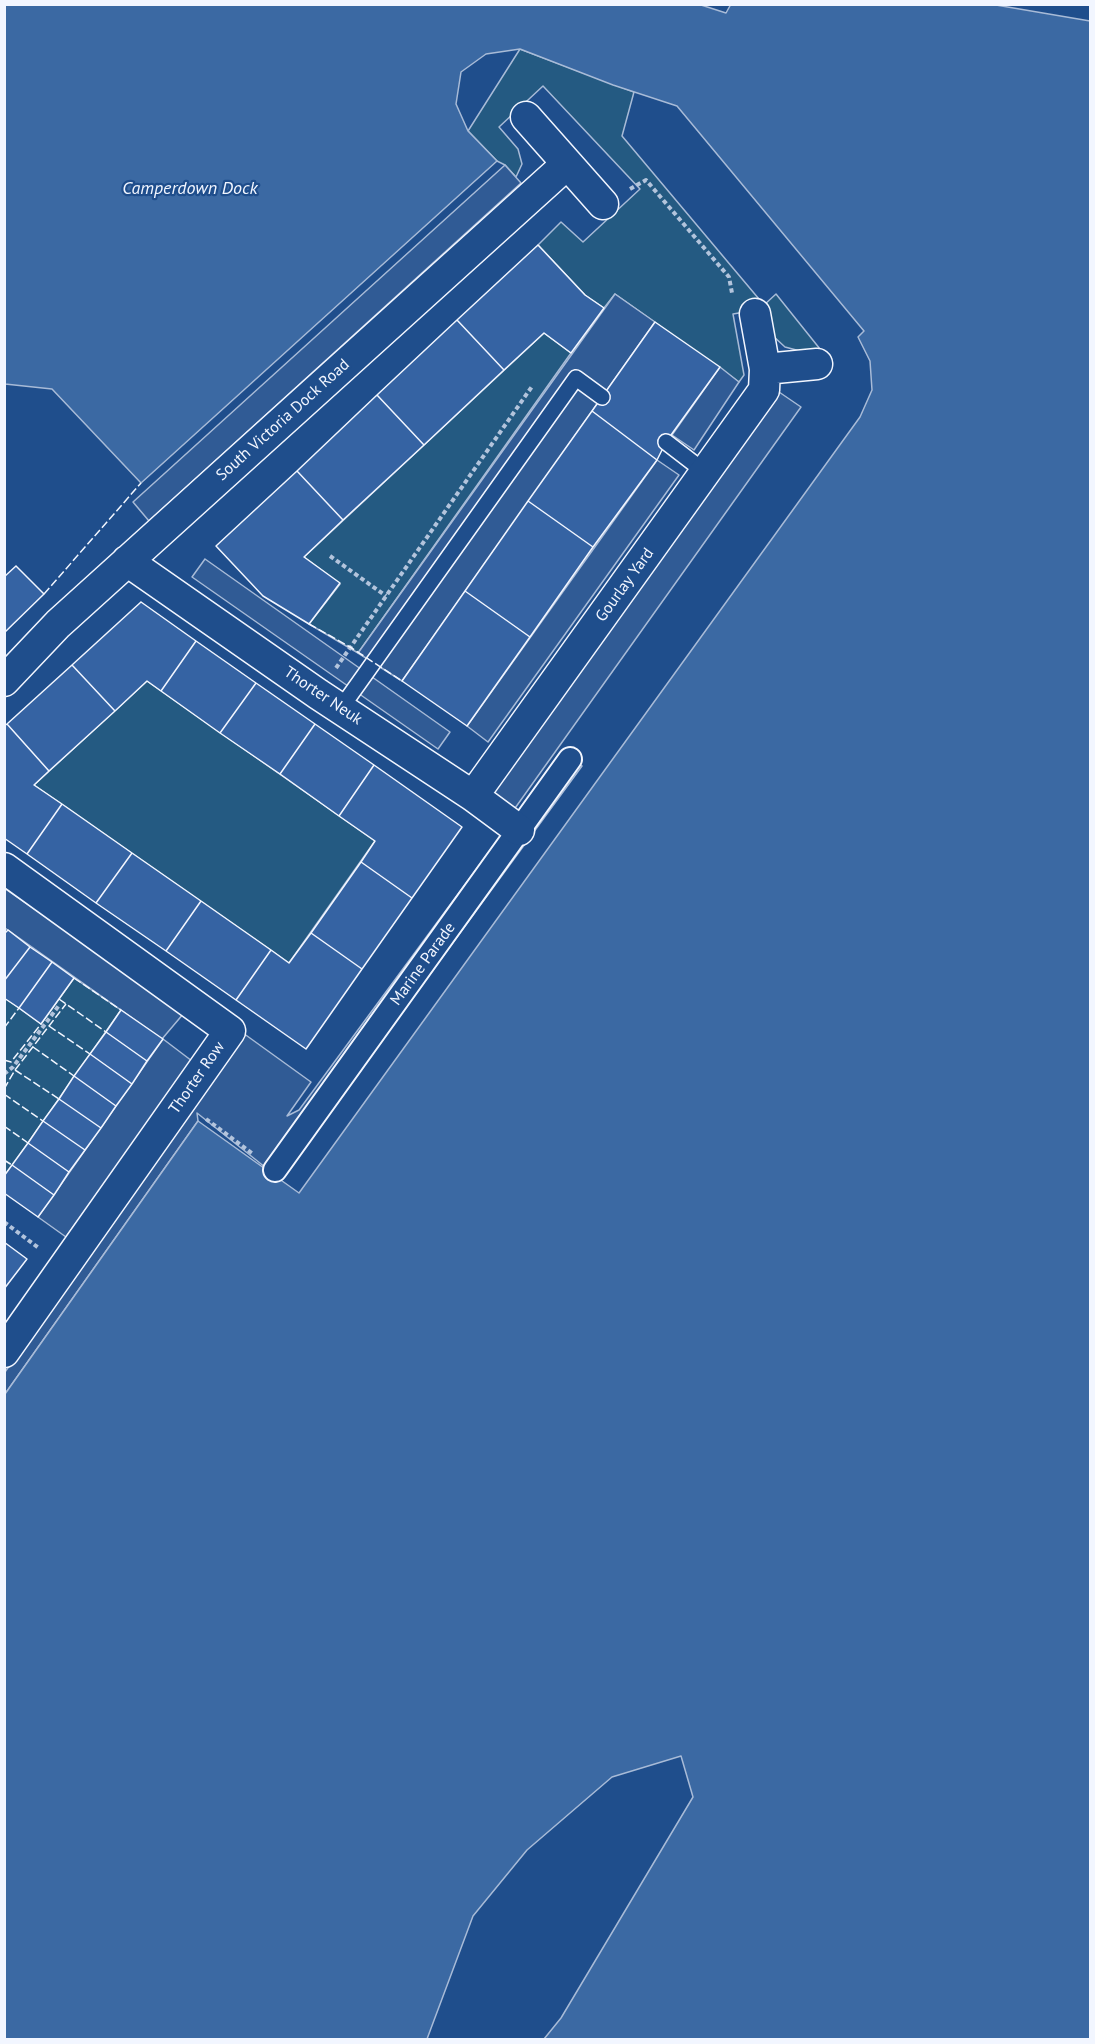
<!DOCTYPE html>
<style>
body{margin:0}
#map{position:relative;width:1095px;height:2044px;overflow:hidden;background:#1f4e8c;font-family:"PT Sans",sans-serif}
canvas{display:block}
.frame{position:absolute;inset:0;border:6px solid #f2f6ff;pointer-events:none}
</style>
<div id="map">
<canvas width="1095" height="2044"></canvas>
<div class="frame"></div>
</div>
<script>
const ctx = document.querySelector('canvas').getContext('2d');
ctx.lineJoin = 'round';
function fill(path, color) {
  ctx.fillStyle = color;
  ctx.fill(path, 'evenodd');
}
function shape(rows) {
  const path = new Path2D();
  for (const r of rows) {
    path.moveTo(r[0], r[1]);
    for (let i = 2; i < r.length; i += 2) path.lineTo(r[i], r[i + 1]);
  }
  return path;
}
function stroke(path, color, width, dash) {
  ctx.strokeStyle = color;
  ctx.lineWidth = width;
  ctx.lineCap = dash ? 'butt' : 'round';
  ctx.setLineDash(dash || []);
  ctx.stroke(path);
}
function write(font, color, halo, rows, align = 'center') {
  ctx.font = font + ' "PT Sans",sans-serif';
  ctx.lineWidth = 4.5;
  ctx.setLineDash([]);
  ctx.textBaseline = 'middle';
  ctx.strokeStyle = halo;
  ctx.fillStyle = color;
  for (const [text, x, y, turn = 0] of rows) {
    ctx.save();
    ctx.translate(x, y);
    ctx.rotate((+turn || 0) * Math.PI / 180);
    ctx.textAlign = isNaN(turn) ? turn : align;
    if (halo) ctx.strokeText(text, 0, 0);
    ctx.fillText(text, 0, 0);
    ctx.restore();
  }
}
const green = shape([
 [520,49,634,92,622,136,764,305,776,294,820,349,800,351,785,347,772,335,768,308,733,314,744,375,739,382,615,294,604,308,585,295,538,245,561,222,583,242,640,189,543,86,499,127,518,149,522,164,516,177,505,165,497,161,468,131,520,49],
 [544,333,571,353,358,653,309,624,340,584,304,557,544,333],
 [147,681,375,841,289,963,34,785,147,681],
 [74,978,121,1010,5,1176,5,998,41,1024,74,978]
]);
fill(green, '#245a82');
stroke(green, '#a8bbd7', 1.5);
const parking = shape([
 [505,165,521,183,149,521,133,502,505,165],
 [615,294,655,322,402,681,358,653,615,294],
 [720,367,739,382,694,450,672,435,720,367],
 [779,392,801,407,513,811,491,796,779,392],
 [657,460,679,475,488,742,467,726,657,460],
 [205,559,450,732,438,749,192,577,205,559],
 [570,759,582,766,280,1179,197,1113,198,1121,5,1394,5,1372,243,1033,311,1082,287,1116,299,1110,503,833,570,759],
 [4,888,184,1013,162,1039,5,928,4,888],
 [163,1039,192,1061,66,1237,38,1217,163,1039]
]);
fill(parking, '#305b95');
stroke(parking, '#a8bbd7', 1.5);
const water = shape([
 [698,4,726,13,731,4,990,4,1090,21,1090,2039,544,2039,561,2018,693,1797,681,1756,612,1777,527,1850,473,1916,427,2039,5,2040,5,1394,198,1121,299,1193,860,417,872,390,870,361,858,337,864,331,677,106,613,85,520,49,486,54,461,72,456,104,468,131,497,161,141,483,52,389,5,384,5,5,698,4]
]);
fill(water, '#3b69a3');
stroke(water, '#a8bbd7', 1.5);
const building = shape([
 [538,245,585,295,604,308,571,353,544,333,504,370,457,320,538,245],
 [457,320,504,370,424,445,377,395,457,320],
 [655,322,720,367,666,442,657,460,592,411,655,322],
 [377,395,424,445,343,520,297,471,377,395],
 [592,411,657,460,593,547,528,501,592,411],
 [297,471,343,520,304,557,340,583,309,624,263,596,216,546,297,471],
 [528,501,593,547,530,637,465,591,528,501],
 [16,566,44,594,4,633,4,577,16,566],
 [465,591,530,637,467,726,402,681,465,591],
 [141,602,196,641,161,691,147,681,115,711,72,665,141,602],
 [196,641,256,683,220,733,161,691,196,641],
 [72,665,115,711,49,771,7,724,72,665],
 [256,683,315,724,280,774,220,733,256,683],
 [7,724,49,771,34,785,62,804,27,854,4,838,4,726,7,724],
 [315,724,374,765,339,816,280,774,315,724],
 [374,765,462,827,412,898,361,862,375,841,339,816,374,765],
 [62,804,132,853,96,903,27,854,62,804],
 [132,853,201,901,166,951,96,903,132,853],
 [361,862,412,898,362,969,311,933,361,862],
 [201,901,271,950,236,1000,166,951,201,901],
 [8,930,30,947,4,981,4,934,8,930],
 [311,933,362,969,306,1049,236,1000,271,950,289,963,311,933],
 [30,947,52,962,19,1008,4,998,4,981,30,947],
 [52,962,74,978,41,1024,19,1008,52,962],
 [121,1010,163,1039,147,1061,106,1032,121,1010],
 [106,1032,147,1061,132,1084,90,1054,106,1032],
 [90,1054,132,1084,116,1106,74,1076,90,1054],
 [74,1076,116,1106,101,1128,59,1099,74,1076],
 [59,1099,101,1128,85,1150,43,1121,59,1099],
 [43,1121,85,1150,69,1172,28,1143,43,1121],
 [28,1143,69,1172,54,1195,12,1165,28,1143],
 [12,1165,54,1195,38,1217,4,1193,4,1176,12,1165],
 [4,1242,27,1259,4,1289,4,1242]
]);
fill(building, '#3563a3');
stroke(building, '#f2f6ff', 1.5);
const service = shape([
 [666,442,705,472],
 [341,708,576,378,602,397]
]);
const pedestrian = shape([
 [275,1170,570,759]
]);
const minor = shape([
 [526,117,603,204],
 [765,369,817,364],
 [127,561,318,694,473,796,519,830],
 [4,681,58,624,567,164],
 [473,796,764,390,765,369,755,314],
 [4,868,230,1031,4,1352]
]);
stroke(service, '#f2f6ff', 18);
stroke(pedestrian, '#f2f6ff', 26);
stroke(minor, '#f2f6ff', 33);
stroke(shape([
 [630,189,646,180,729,277,732,293],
 [330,556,386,596],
 [336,668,533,385],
 [4,1074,13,1067,60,1004],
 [206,1119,253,1154],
 [4,1222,40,1249]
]), '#b3c4dc', 4, [4.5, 3]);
stroke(service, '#1f4e8c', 15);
stroke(pedestrian, '#1f4e8c', 22);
stroke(minor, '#1f4e8c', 30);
stroke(shape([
 [44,594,141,483],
 [309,624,350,647,402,681],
 [74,978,121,1010],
 [59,999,106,1032],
 [49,1026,90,1054],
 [4,1028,19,1008],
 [33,1047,74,1076],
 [4,1060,11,1062,41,1024],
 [15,1070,59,1099],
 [4,1089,15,1070,66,1004],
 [4,1094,43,1121],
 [4,1126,28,1143],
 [4,1160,12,1165]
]), '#f2f6ff', 1.5, [8, 3]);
write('16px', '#f2f6ff', '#1f4e8c', [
 ["South Victoria Dock Road",283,420,-42],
 ["Gourlay Yard",625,585,-54],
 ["Thorter Neuk",323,696,34],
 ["Marine Parade",423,964,-54],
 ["Thorter Row",197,1078,-55]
]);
write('italic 18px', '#f2f6ff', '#1f4e8c', [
 ["Camperdown Dock",190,189]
]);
</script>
